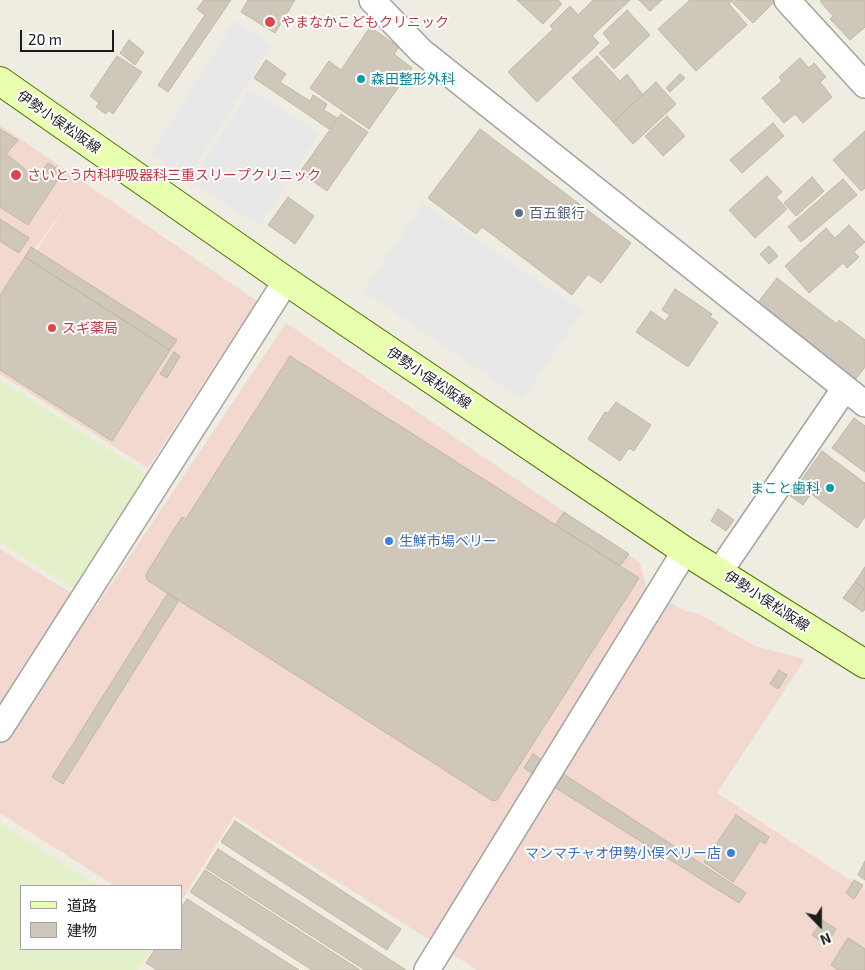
<!DOCTYPE html>
<meta charset="utf-8">
<style>
body{margin:0}
#map{position:relative;width:865px;height:970px;overflow:hidden;background:#efede1;font-family:"Exo 2","Noto Sans JP",sans-serif}
canvas{display:block}
.legend{position:absolute;left:20px;top:885px;width:162px;height:65px;box-sizing:border-box;background:#fff;border:1px solid #a4a4a4;margin:0;padding:6px 9px;list-style:none;font-size:15px;color:#1c1c1c}
.legend li{display:flex;align-items:center;gap:10px;height:25px}
.legend b{width:25px;border:1px solid #a4a4a4}
.north{position:absolute;left:795px;top:900px;width:50px;height:50px;-webkit-text-stroke:4px #fff;paint-order:stroke;rotate:158deg;font-size:14px;font-weight:700;line-height:20px;text-align:center;color:#1c1c1c}
.north::after{content:'';display:block;margin:auto;width:18px;height:22px;background:#1c1c1c;clip-path:polygon(50% 0,100% 100%,50% 72%,0 100%)}
.scale{position:absolute;left:20px;top:30px;width:94px;height:22px;box-sizing:border-box;border:2px solid #1c1c1c;border-top:0;padding-left:6px;font-size:15px;line-height:18px;white-space:nowrap;color:#1c1c1c;-webkit-text-stroke:4px #fff;paint-order:stroke}
</style>
<div id="map">
<canvas width="865" height="970"></canvas>
<ul class="legend">
<li><b style="height:6px;background:#e7ffae"></b>道路</li>
<li><b style="height:14px;background:#cfc8ba"></b>建物</li>
</ul>
<div class="north">N</div>
<div class="scale">20 m</div>
</div>
<script>
const ctx = document.querySelector('canvas').getContext('2d');
ctx.lineJoin = 'round';
function fill(path, color) {
  ctx.fillStyle = color;
  ctx.fill(path, 'evenodd');
}
function shape(rows) {
  const path = new Path2D();
  for (const r of rows) {
    path.moveTo(r[0], r[1]);
    for (let i = 2; i < r.length; i += 2) path.lineTo(r[i], r[i + 1]);
  }
  return path;
}
function stroke(path, color, width, dash) {
  ctx.strokeStyle = color;
  ctx.lineWidth = width;
  ctx.lineCap = dash ? 'butt' : 'round';
  ctx.setLineDash(dash || []);
  ctx.stroke(path);
}
function write(font, color, halo, rows, align = 'center') {
  ctx.font = font + ' "Exo 2","Noto Sans JP",sans-serif';
  ctx.lineWidth = 4;
  ctx.setLineDash([]);
  ctx.textBaseline = 'middle';
  ctx.strokeStyle = halo;
  ctx.fillStyle = color;
  for (const [text, x, y, turn = 0] of rows) {
    ctx.save();
    ctx.translate(x, y);
    ctx.rotate((+turn || 0) * Math.PI / 180);
    ctx.textAlign = isNaN(turn) ? turn : align;
    if (halo) ctx.strokeText(text, 0, 0);
    ctx.fillText(text, 0, 0);
    ctx.restore();
  }
}
fill(shape([
 [0,125,257,301,148,468,0,374,0,307,69,201,0,298],
 [286,323,640,563,647,589,685,611,697,613,755,646,805,659,717,793,865,890,865,970,477,970,234,816,181,902,181,886,115,886,0,813,0,549,95,608]
]), '#f2d8ce');
fill(shape([
 [0,380,150,476,78,591,0,542],
 [0,823,98,886,21,886,21,949,151,949,137,970,0,970]
]), '#e4f0ca');
fill(shape([
 [234,21,272,45,187,178,150,155],
 [250,89,319,133,260,226,191,182],
 [423,203,583,311,522,399,363,291]
]), '#e8e8e8');
const building = shape([
 [204,0,231,0,168,92,158,85,205,15,197,9,204,0],
 [248,0,295,0,275,33,241,12,248,0],
 [517,0,558,0,562,4,543,24,517,0],
 [593,0,630,0,592,36,599,43,537,102,508,72,553,29,550,26,570,6,578,15,593,0],
 [639,0,662,0,650,11,639,0],
 [690,0,734,0,729,4,747,25,696,71,658,29,690,0],
 [736,0,776,0,753,23,733,3,736,0],
 [822,0,865,0,865,27,850,40,830,19,833,16,820,1,822,0],
 [627,10,650,35,614,69,599,53,611,43,603,33,627,10],
 [370,27,399,47,394,54,412,68,369,129,310,88,329,61,341,70,370,27],
 [129,40,144,52,135,65,120,53,129,40],
 [117,56,142,72,113,114,108,110,106,114,96,107,99,103,90,96,117,56],
 [597,56,620,81,627,74,643,95,613,122,572,78,597,56],
 [800,58,809,68,814,63,826,77,820,82,832,97,803,123,795,114,784,123,762,98,782,81,779,77,800,58],
 [266,60,286,74,280,82,310,101,313,95,327,104,324,110,337,118,329,129,254,78,266,60],
 [680,74,685,78,670,92,666,88,680,74],
 [656,82,676,104,633,144,613,122,656,82],
 [341,114,368,132,327,191,300,172,341,114],
 [667,116,685,136,663,156,645,136,667,116],
 [773,123,784,136,742,173,730,160,773,123],
 [0,129,18,140,6,154,36,178,48,163,63,172,28,225,0,207,0,129],
 [480,129,631,243,601,283,588,274,572,295,482,227,476,234,428,198,480,129],
 [865,131,865,188,861,191,833,160,865,131],
 [767,176,782,192,776,197,787,209,755,238,729,210,767,176],
 [812,177,824,191,796,216,784,203,812,177],
 [843,179,857,195,801,242,788,227,843,179],
 [288,197,314,216,295,244,268,225,288,197],
 [0,219,29,238,19,253,0,241,0,219],
 [849,225,865,242,854,252,859,257,847,268,843,263,809,293,785,266,826,228,835,238,849,225],
 [769,246,778,256,769,264,760,254,769,246],
 [31,247,177,340,170,350,25,257,31,247],
 [25,257,170,350,112,441,0,370,0,295,25,257],
 [777,278,837,324,839,320,865,340,865,367,855,380,756,305,777,278],
 [675,289,712,314,710,317,718,322,688,367,636,332,651,311,665,321,670,315,662,310,675,289],
 [174,352,180,356,167,378,160,374,174,352],
 [290,356,639,578,497,800,493,801,147,580,146,574,182,517,186,519,290,356],
 [616,402,651,425,634,451,629,448,620,461,588,439,605,412,608,413,616,402],
 [854,418,865,426,865,472,832,448,854,418],
 [822,451,865,483,865,517,857,528,811,494,803,505,790,496,822,451],
 [718,509,734,520,726,531,711,521,718,509],
 [564,512,629,554,620,566,555,525,564,512],
 [865,567,865,609,863,612,853,605,864,588,855,582,865,567],
 [855,582,864,588,853,605,843,598,855,582],
 [168,593,179,600,63,784,52,777,168,593],
 [779,670,787,675,778,689,770,684,779,670],
 [533,754,746,893,739,903,524,768,533,754],
 [736,815,769,837,765,844,760,841,733,882,704,862,736,815],
 [235,821,401,929,387,950,221,842,235,821],
 [218,849,406,970,365,970,206,868,218,849],
 [865,861,865,880,858,875,865,861],
 [205,870,360,970,312,970,190,892,205,870],
 [854,880,863,885,854,899,846,893,854,880],
 [187,899,299,970,157,970,146,963,155,949,181,949,181,908,187,899],
 [822,920,836,929,826,945,812,935,822,920],
 [848,938,865,949,865,970,838,970,831,965,848,938]
]);
fill(building, '#cfc8ba');
stroke(building, '#c2b7a2', 1);
const street = shape([
 [372,0,421,51,865,404],
 [787,0,865,85],
 [720,571,845,388],
 [0,729,286,281],
 [427,970,685,551]
]);
const secondary = shape([
 [0,81,286,281,685,551,865,664]
]);
stroke(street, '#a3a3a3', 28);
stroke(secondary, '#4d7600', 30);
stroke(street, '#fff', 25);
stroke(secondary, '#e7ffae', 28);
for (const [x, y, r, color] of [
 [270,22,6,"#e0444e"],
 [361,79,5,"#0f9aa8"],
 [16,175,6,"#e0444e"],
 [519,213,5,"#5c6f8a"],
 [52,328,5,"#e0444e"],
 [830,488,5,"#0f9aa8"],
 [389,541,5,"#3f7fe0"],
 [731,853,5,"#3f7fe0"]
]) {
  const dot = new Path2D();
  dot.arc(x, y, r, 0, 2 * Math.PI);
  ctx.fillStyle = color;
  ctx.fill(dot);
  stroke(dot, '#fff', 2);
}
write('14px', '#be3a42', '#fff', [
 ["やまなかこどもクリニック",281,22],
 ["さいとう内科呼吸器科三重スリープクリニック",27,175],
 ["スギ薬局",62,328]
], 'left');
write('14px', '#0d838f', '#fff', [
 ["森田整形外科",371,79],
 ["まこと歯科",820,488,"right"]
], 'left');
write('14px', '#1c1c1c', '#fff', [
 ["伊勢小俣松阪線",59,122,35],
 ["伊勢小俣松阪線",429,378,34],
 ["伊勢小俣松阪線",767,601,33]
]);
write('14px', '#4e5e75', '#fff', [
 ["百五銀行",529,213]
], 'left');
write('14px', '#366cbe', '#fff', [
 ["生鮮市場ベリー",399,541],
 ["マンマチャオ伊勢小俣ベリー店",721,853,"right"]
], 'left');
</script>
